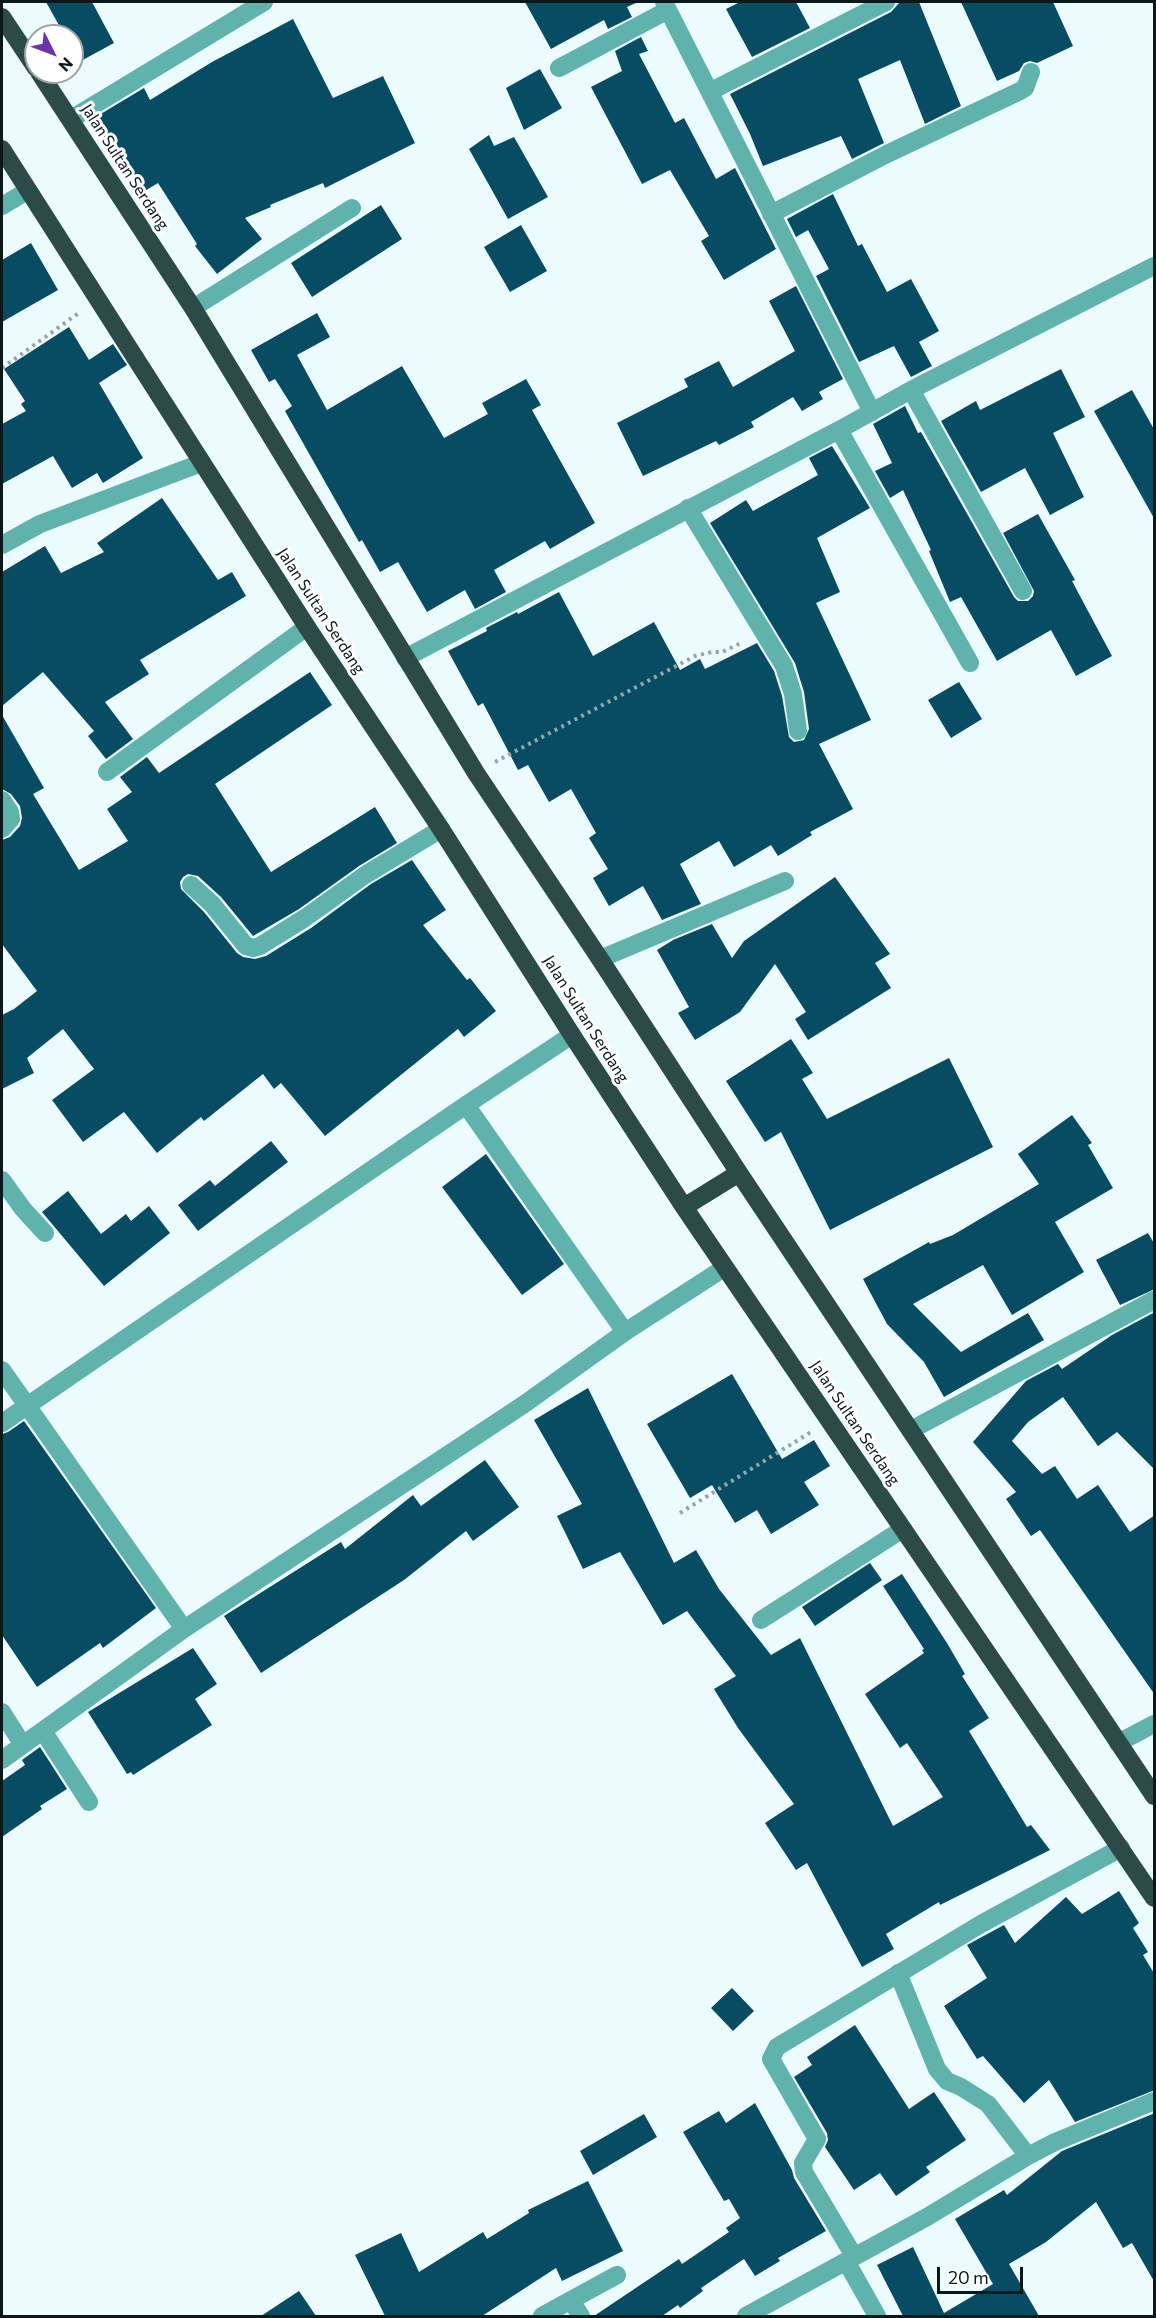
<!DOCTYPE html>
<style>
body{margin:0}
#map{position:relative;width:1156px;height:2318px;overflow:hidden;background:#ecfbfd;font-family:Commissioner,sans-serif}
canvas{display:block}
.frame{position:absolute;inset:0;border:3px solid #0a181a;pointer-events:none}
.north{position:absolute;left:24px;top:24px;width:60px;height:60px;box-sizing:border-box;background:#fff;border:2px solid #9da3a3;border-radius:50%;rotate:132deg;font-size:16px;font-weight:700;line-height:24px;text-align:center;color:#0a181a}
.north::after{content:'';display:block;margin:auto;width:21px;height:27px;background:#6e33a9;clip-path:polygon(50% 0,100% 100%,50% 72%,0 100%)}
.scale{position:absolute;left:937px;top:2267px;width:86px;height:27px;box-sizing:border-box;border:3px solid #0a181a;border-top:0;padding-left:8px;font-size:18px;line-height:21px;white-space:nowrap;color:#0a181a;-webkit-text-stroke:4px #fff;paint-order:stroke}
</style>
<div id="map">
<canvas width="1156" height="2318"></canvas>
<div class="frame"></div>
<div class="north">N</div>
<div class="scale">20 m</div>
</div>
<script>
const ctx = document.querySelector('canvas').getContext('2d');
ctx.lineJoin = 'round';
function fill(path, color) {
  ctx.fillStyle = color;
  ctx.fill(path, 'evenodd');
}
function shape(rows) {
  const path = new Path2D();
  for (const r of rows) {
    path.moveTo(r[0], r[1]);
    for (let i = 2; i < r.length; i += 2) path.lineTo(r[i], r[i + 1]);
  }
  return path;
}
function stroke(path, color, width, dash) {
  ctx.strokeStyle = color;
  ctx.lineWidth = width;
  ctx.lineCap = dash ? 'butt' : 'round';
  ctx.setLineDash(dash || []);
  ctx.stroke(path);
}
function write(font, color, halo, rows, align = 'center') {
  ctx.font = font + ' Commissioner,sans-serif';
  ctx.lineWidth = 6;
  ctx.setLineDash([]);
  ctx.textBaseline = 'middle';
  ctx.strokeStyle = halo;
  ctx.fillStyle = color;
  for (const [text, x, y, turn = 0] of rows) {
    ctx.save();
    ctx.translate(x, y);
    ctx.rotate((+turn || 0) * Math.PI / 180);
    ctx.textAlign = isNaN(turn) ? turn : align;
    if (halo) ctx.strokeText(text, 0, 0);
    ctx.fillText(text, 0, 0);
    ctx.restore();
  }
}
fill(shape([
 [46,2,92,2,114,43,79,62,72,49,72,36,65,36],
 [525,2,638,2,627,7,632,17,608,29,604,20,551,49],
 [740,2,796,2,810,28,752,57,726,9],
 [900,2,919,2,961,106,925,124,900,60,858,79,884,143,852,159,841,136,763,166,750,134,730,94,891,12],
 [961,2,1053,2,1073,46,1037,63,1030,61,1024,63,1019,71,997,81],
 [293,19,333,98,383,76,415,143,325,188,323,183,270,205,271,207,245,218,262,239,217,274,195,246,197,244,158,183,143,192,115,147,110,149,94,118,144,88,150,100,212,62],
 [641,37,648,51,639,54,675,123,684,118,716,179,735,168,776,249,724,280,701,241,709,236,670,170,642,184,591,87,622,71,615,51],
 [540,69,562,108,524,130,506,88],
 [489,135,494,146,514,137,548,197,508,219,469,149],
 [833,194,858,246,862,244,887,292,911,279,939,331,919,342,932,366,911,377,894,346,859,362,816,276,829,269,808,230,796,237,787,219],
 [381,205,402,239,312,297,291,263],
 [521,225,547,271,510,292,484,247],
 [31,243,58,290,2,322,2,260],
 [796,286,843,379,819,392,823,399,802,411,793,397,751,422,754,427,719,445,716,441,643,476,617,423,688,387,684,379,719,361,733,387,795,351,769,301],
 [317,313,330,337,297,355,327,410,402,366,444,438,488,414,482,403,526,379,541,405,532,410,595,523,550,549,545,541,494,570,506,592,475,609,465,590,427,612,398,562,380,572,362,540,359,542,285,411,292,406,275,379,269,382,251,350],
 [69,327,89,360,113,344,127,365,99,383,143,458,103,483,97,473,72,488,53,456,2,484,2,424,26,411,21,404,25,401,4,369],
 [1061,369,1085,417,1053,433,1084,497,1050,515,1025,468,981,492,941,421,976,401,980,410],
 [1132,390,1155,431,1155,520,1094,411],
 [905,406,918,433,921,432,1014,597,1018,601,1028,601,1033,596,1034,591,1003,533,1038,514,1075,580,1072,581,1112,656,1076,676,1051,630,997,661,961,597,950,602,929,551,931,550,903,490,890,498,875,471,892,463,873,424],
 [832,446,870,508,817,538,840,592,816,603,871,720,819,744,853,809,810,832,812,835,778,856,771,845,734,867,719,841,680,864,701,904,662,920,643,886,609,906,593,878,608,869,589,838,596,833,571,789,549,802,528,765,518,770,483,703,478,706,448,651,487,631,486,628,517,612,518,614,559,592,593,656,654,622,680,670,700,659,705,669,757,643,774,671,782,696,789,737,794,742,804,740,809,729,804,692,795,663,710,523,746,500,753,511,818,475,809,458],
 [162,498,218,580,232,572,246,596,140,660,149,674,105,702,133,739,106,759,88,736,94,731,43,672,2,706,2,572,45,546,61,573,104,552,97,543],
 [310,672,332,705,215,784,271,872,375,807,397,843,359,866,299,909,253,936,221,897,198,876,188,874,183,877,180,882,181,889,204,912,237,953,243,957,255,959,266,956,311,928,371,884,412,860,446,910,423,925,467,980,470,978,496,1011,464,1037,458,1029,325,1136,281,1083,274,1089,263,1074,204,1121,201,1117,157,1153,124,1112,83,1142,52,1100,94,1069,63,1029,27,1058,34,1073,2,1089,2,1015,14,1009,37,991,2,944,2,840,10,837,20,826,22,818,20,806,11,794,2,789,2,715,44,788,33,794,79,870,128,841,107,809,132,792,120,777,147,757,159,773],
 [959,682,982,719,951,738,928,700],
 [835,877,890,954,875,963,891,988,808,1040,795,1019,806,1012,775,964,740,1012,695,1040,678,1013,689,1007,657,950,673,940,712,924,732,958,744,941],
 [791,1039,813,1073,802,1079,827,1119,949,1058,993,1147,830,1230,781,1132,765,1142,726,1081],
 [1072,1115,1092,1143,1088,1145,1113,1188,1055,1222,1084,1272,1012,1315,983,1265,913,1304,961,1352,1028,1313,1044,1340,944,1397,924,1362,887,1324,863,1279,929,1242,930,1244,953,1235,1039,1184,1018,1154],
 [271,1141,288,1162,198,1231,178,1205,210,1180,215,1186],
 [486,1154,564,1264,522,1295,442,1187],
 [68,1191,101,1234,126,1214,131,1221,149,1206,170,1233,104,1286,42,1212],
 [1148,1233,1155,1245,1155,1289,1120,1305,1096,1260],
 [1155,1312,1155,1470,1117,1432,1098,1446,1063,1397,1028,1422,1012,1441,1042,1474,1055,1466,1077,1499,1098,1485,1130,1532,1155,1515,1155,1695,1040,1530,1031,1536,1006,1499,1016,1492,973,1442,1026,1381,1058,1364,1062,1369,1112,1335],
 [732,1374,782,1459,814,1440,830,1466,804,1482,819,1505,771,1534,757,1510,735,1523,712,1485,690,1498,647,1424],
 [588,1388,674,1563,696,1550,719,1589,771,1655,800,1638,893,1826,943,1797,907,1743,900,1748,865,1694,924,1653,922,1650,924,1649,883,1586,902,1574,947,1643,965,1674,962,1676,989,1718,969,1731,1027,1827,1031,1825,1050,1850,940,1905,939,1902,886,1934,894,1949,862,1967,807,1863,796,1870,765,1823,794,1804,738,1728,714,1689,736,1676,687,1611,663,1625,620,1552,583,1569,557,1516,582,1504,534,1420],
 [24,1421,156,1608,103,1648,100,1643,37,1687,2,1635,2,1434,8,1432],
 [485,1460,519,1507,473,1541,466,1531,404,1580,261,1673,224,1616,341,1542,345,1549,413,1495,421,1506],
 [870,1563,882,1580,815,1626,802,1607],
 [193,1648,217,1684,195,1699,212,1725,133,1775,131,1772,127,1774,88,1712],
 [40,1747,67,1789,40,1806,42,1809,2,1837,2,1781,25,1765,22,1760],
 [1119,1891,1139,1923,1133,1928,1148,1952,1143,1955,1155,1975,1155,2090,1075,2122,1049,2080,1024,2103,983,2056,977,2059,944,2006,987,1978,967,1945,1004,1925,1015,1943,1066,1897,1082,1914],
 [732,1988,754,2011,733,2031,711,2008],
 [855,2025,909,2109,934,2092,966,2140,926,2167,930,2172,896,2196,880,2173,854,2190,825,2147,828,2140,827,2133,794,2077,812,2065,807,2057],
 [755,2103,792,2170,794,2178,826,2231,778,2258,780,2261,755,2276,744,2259,701,2288,703,2291,680,2308,678,2305,662,2316,594,2316,679,2259,682,2264,729,2232,726,2228,740,2218,729,2199,724,2201,683,2132,719,2111,726,2123],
 [1155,2113,1155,2283,1132,2243,1123,2248,1096,2202,1046,2242,1009,2264,1039,2316,903,2316,877,2265,913,2247,944,2313,993,2284,955,2219,1004,2190,1007,2195,1062,2151],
 [644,2114,657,2137,593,2175,580,2151],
 [588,2181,623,2251,562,2281,556,2268,482,2316,385,2316,355,2255,401,2233,419,2272,483,2232,487,2239,529,2213,528,2210],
 [299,2291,316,2316,261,2316]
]), '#074c63');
stroke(shape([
 [2,368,80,312],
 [495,762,695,656,712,652,722,652,743,642],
 [680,1513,811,1432]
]), '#95a4a6', 4, [3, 4.5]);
stroke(shape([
 [664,2,872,412],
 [559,68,668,10],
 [711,91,886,2],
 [71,119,264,2],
 [2,206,27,191],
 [771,214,887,154,1020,91,1025,88,1031,72],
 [193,308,352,208],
 [911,390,1023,591],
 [839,430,970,663],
 [688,508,784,666,793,694,798,731],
 [2,545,40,524,201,463],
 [405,658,839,430,911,390,1154,266],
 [107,772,307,627],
 [2,800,10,812,11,819,2,829],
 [191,885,212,904,246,946,253,948,260,946,305,918,365,875,441,829],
 [600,959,785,881],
 [466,1105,625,1332],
 [2,1180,23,1209,45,1233],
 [2,1370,184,1629],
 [2,1423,466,1105,572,1035],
 [911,1430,1154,1300],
 [761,1620,903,1529],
 [2,1712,23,1745],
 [43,1731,89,1802],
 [1118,1743,1154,1724],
 [2,1760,184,1629,523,1405,625,1332,724,1268],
 [898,1973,937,2069,947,2081,961,2087,988,2104,1028,2156],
 [854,2256,804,2172,803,2163,817,2139,771,2059,777,2047,981,1924,1121,1848],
 [846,2261,877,2316],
 [571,2301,581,2316],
 [542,2316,617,2275],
 [746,2316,927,2217,1028,2156,1055,2142,1154,2101]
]), '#60b2ac', 18);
stroke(shape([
 [2,17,36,68],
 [39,72,193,308,476,773,600,959,739,1173,1154,1796],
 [2,149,307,627,441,829,572,1035,684,1207,1154,1898],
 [684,1207,739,1173]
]), '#2c4a47', 18);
write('16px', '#0a181a', '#fff', [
 ["Jalan Sultan Serdang",125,167,57],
 ["Jalan Sultan Serdang",321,611,57],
 ["Jalan Sultan Serdang",586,1019,58],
 ["Jalan Sultan Serdang",855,1423,56]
]);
</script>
